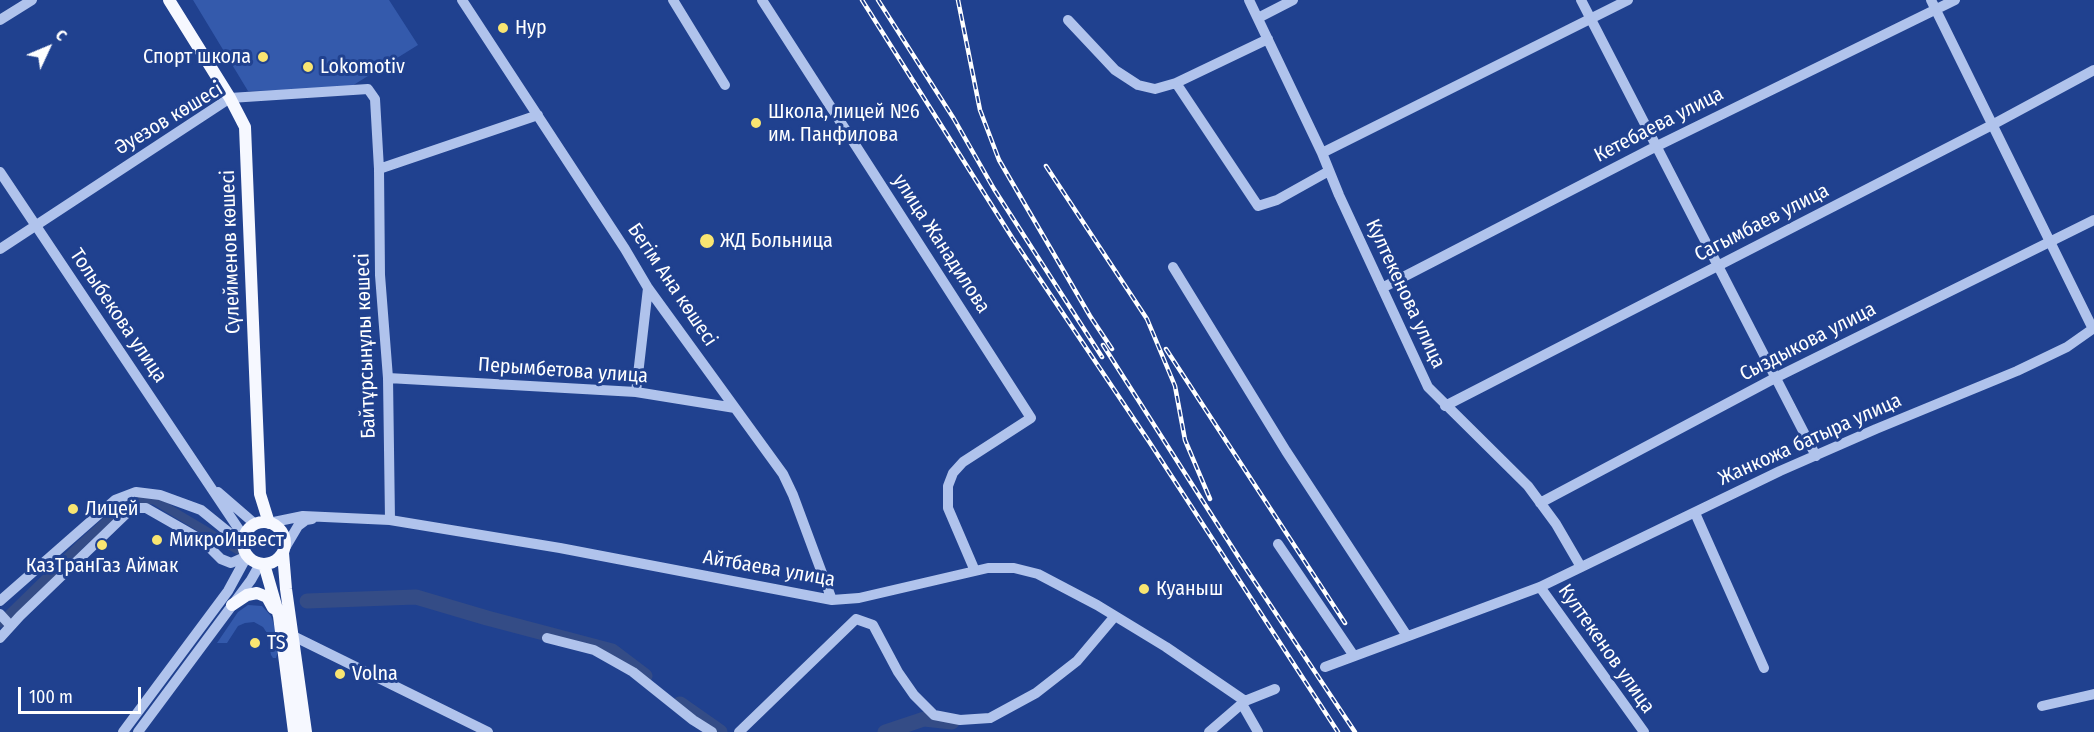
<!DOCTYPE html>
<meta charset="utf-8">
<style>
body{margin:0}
#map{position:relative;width:2094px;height:732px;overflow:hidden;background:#20418f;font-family:"Fira Sans Condensed",sans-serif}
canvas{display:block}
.north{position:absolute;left:18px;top:18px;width:60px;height:60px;-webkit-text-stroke:4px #20418f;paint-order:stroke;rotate:46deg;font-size:16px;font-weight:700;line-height:24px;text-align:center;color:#fff}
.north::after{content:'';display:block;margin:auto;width:21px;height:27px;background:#fff;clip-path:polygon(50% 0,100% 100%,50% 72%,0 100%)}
.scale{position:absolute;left:18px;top:687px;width:123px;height:27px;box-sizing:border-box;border:3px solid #fff;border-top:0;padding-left:8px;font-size:18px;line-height:21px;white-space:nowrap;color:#fff;-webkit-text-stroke:4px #20418f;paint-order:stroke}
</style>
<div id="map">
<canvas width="2094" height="732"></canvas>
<div class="north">С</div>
<div class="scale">100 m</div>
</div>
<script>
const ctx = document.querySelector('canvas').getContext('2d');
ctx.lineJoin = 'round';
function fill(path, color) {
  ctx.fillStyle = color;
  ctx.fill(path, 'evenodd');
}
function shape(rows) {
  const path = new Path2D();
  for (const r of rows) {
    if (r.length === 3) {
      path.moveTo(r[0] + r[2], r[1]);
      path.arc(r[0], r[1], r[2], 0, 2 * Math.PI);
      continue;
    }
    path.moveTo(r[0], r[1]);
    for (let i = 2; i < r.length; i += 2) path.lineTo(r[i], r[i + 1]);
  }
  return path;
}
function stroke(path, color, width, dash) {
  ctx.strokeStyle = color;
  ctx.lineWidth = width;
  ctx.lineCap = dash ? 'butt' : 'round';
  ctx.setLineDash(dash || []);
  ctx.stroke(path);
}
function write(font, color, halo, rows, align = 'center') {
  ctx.font = font + ' "Fira Sans Condensed",sans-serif';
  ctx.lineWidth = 6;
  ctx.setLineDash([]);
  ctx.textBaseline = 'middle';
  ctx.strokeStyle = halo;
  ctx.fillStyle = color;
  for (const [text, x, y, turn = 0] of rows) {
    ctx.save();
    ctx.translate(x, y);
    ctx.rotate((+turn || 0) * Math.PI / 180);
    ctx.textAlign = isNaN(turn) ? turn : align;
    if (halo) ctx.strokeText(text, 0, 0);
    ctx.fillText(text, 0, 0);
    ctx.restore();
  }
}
fill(shape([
 [193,0,389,0,418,45,347,89,248,91],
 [248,605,262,606,271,616,275,628,278,651,276,658,273,658,271,655,267,633,263,627,254,622,245,623,238,626,227,643,217,643,238,612]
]), '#345aac');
stroke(shape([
 [0,623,81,544,131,499,154,500,238,550]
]), '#344c86', 9);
stroke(shape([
 [307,601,416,597,487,618,612,651,645,676],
 [680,704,720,732],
 [885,732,924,719,952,722]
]), '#344c86', 15);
stroke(shape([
 [462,0,625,249,648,288,783,474,793,495,832,600],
 [673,0,725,85],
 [762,0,1031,418,963,462,953,473,948,486,948,508,975,571],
 [1249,0,1322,153,1339,195,1428,387,1528,486,1556,524,1581,567],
 [1581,0,1816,456],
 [1931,0,2093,329],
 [1258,18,1293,0],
 [0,20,32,0],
 [1068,20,1115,70,1138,85,1155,89,1176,83,1268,39],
 [1176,83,1258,206,1277,200,1329,171],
 [1322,153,1628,0],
 [379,169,538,115],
 [0,172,244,537],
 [0,249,230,98,368,89,375,99,379,169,380,275,388,378,390,520],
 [1173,267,1286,451,1407,636],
 [1382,288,1651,149,1955,0],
 [388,378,636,392,735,408],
 [636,392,648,288],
 [1445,406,1992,125,2094,70],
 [218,492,255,524],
 [1540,503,1775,378,2094,220],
 [1695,513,1764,668],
 [269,523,303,516,390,520,560,548,832,600,859,598,988,568,1014,568,1038,574,1097,605,1166,647,1245,701],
 [1278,544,1354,656],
 [285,548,298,526,306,520,312,519],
 [1540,587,1644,732],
 [0,601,115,500,136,492,160,495,201,510,243,544],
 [0,614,10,625],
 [856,619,873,625,898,672,914,695,934,715,960,720,990,718,1036,693,1077,661,1115,616],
 [287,633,488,732],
 [0,638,20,616,127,513,135,508,146,508,202,540,221,559,231,563,247,556],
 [547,638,594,650,633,672,693,720,712,732],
 [1325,667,1540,587,1780,471,1876,429,2017,371,2067,347,2094,328],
 [1242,704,1258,732],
 [2042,706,2094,694],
 [123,732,228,591,247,556],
 [138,732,251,580,260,564],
 [739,732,856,619],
 [1209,732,1245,701,1275,689]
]), '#b0c3ec', 10);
stroke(shape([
 [169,0,230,98,245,127,260,494,269,523],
 [264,543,21],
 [283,553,286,589,306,732],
 [264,564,279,616,294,732],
 [232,605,247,595,257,593,267,597,273,608]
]), '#f6f8ff', 12);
const rail = shape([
 [862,0,1013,239,1150,443,1338,732],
 [878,0,954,119,994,189,1102,357],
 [958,0,980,110,999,160,1090,316,1112,349],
 [1046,166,1147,319,1175,386,1185,440,1210,499],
 [1103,345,1241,561,1355,732],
 [1166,349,1345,623]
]);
stroke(rail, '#fff', 4.5);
stroke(rail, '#20418f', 2, [7]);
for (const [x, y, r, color] of [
 [503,28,6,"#f9e571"],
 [263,57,6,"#f9e571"],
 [308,67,6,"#f9e571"],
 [756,123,6,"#f9e571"],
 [707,241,8,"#f9e571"],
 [73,509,6,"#f9e571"],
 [157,540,6,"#f9e571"],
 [102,545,6,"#f9e571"],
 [1144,589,6,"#f9e571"],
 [255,643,6,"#f9e571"],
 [340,674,6,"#f9e571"]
]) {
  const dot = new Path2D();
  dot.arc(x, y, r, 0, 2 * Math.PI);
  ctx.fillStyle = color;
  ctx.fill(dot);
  stroke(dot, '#20418f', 2);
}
write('20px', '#fff', '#20418f', [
 ["Нур",515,28],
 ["Спорт школа",251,57,"right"],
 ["Lokomotiv",320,67],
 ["Школа, лицей №6",768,112],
 ["им. Панфилова",768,135],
 ["ЖД Больница",720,241],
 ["Лицей",85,509],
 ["МикроИнвест",169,540],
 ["КазТранГаз Аймак",102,566,"center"],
 ["Куаныш",1156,589],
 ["TS",267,643],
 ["Volna",352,674]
], 'left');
write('20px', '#fff', '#20418f', [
 ["Әуезов көшесі",169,119,-31],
 ["Кетебаева улица",1659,125,-27],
 ["Сагымбаев улица",1762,223,-27],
 ["улица Жанадилова",941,244,57],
 ["Сүлейменов көшесі",231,252,-92],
 ["Бегім Ана көшесі",672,285,56],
 ["Култекенова улица",1405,294,65],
 ["Толыбекова улица",118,316,56],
 ["Сыздыкова улица",1808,342,-27],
 ["Байтұрсынұлы көшесі",366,346,-92],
 ["Перымбетова улица",563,371,4],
 ["Жанкожа батыра улица",1810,440,-24],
 ["Айтбаева улица",769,569,10],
 ["Култекенов улица",1606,649,55]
]);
</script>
